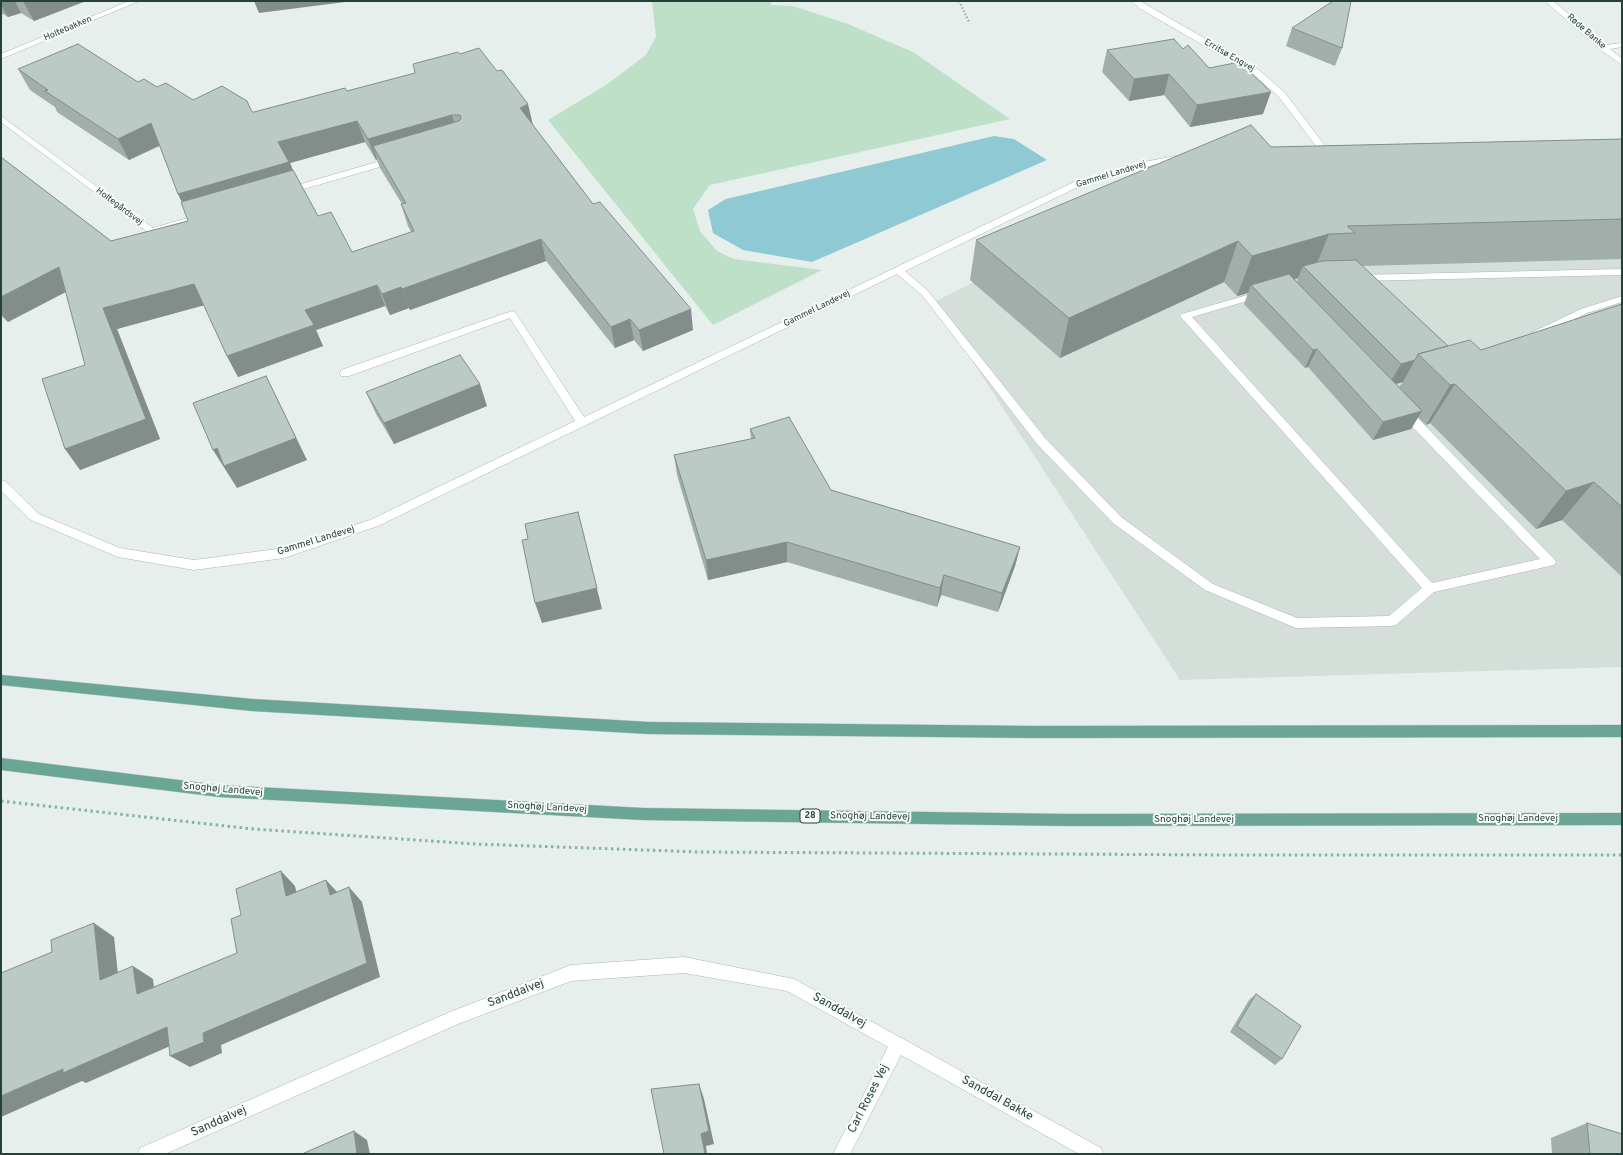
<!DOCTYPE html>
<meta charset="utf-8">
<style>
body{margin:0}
#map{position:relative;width:1623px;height:1155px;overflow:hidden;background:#e6efeb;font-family:Overpass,sans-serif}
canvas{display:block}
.frame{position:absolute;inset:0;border:2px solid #24423a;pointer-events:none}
</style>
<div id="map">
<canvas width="1623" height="1155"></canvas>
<div class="frame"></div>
</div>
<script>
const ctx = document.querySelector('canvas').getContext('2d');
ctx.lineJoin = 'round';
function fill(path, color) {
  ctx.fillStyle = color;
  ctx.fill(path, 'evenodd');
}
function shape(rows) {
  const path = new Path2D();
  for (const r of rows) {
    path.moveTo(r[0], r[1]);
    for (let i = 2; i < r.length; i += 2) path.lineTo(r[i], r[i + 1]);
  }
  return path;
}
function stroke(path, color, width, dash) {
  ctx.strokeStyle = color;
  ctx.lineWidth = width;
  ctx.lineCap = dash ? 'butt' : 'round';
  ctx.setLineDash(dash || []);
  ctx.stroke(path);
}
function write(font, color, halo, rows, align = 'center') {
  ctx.font = font + ' Overpass,sans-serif';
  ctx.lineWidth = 4;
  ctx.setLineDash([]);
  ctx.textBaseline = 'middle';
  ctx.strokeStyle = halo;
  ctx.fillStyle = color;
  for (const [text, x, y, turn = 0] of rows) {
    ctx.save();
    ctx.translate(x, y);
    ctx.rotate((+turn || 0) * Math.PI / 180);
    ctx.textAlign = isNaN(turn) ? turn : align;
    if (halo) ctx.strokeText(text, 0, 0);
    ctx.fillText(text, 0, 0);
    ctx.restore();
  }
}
fill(shape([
 [1622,170,1622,667,1180,680,934,302,1186,176]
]), '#d4dfda');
fill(shape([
 [652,1,770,1,772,5,793,6,848,24,913,52,1010,119,710,185,693,209,700,231,717,251,734,259,822,270,713,325,548,120,606,85,646,55,656,37]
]), '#bfe0c8');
fill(shape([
 [994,136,1014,139,1047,160,812,262,743,250,713,233,708,210,726,199]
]), '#8ec9d4');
const minor = shape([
 [129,1,139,1,1,59,1,54,129,1],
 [1132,1,1140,1,1259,70,1285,93,1325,146,1326,148,1325,150,1319,150,1279,97,1253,74,1139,8,1132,1],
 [1545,1,1553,1,1606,45,1622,43,1622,47,1610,49,1622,59,1622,65,1601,50,1545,1],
 [1,116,153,228,204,213,209,216,207,218,155,233,149,233,1,122,1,116],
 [1185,154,1188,155,1189,157,1188,159,1153,165,1080,186,905,271,928,291,1045,438,1121,517,1213,584,1297,618,1389,616,1422,588,1180,316,1182,314,1261,291,1264,292,1266,294,1264,296,1192,317,1432,583,1540,559,1401,415,1400,412,1401,409,1405,408,1409,409,1554,559,1556,562,1554,565,1434,592,1396,625,1392,626,1296,628,1205,590,1113,523,1037,444,922,295,897,274,378,526,284,558,194,570,118,557,31,520,1,491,1,480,5,481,39,514,120,548,194,560,284,548,370,520,575,421,510,318,349,376,341,376,340,373,341,370,512,311,515,312,584,417,1074,182,1149,161,1185,154],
 [394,157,397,158,398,160,397,162,290,193,284,193,283,191,284,189,394,157],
 [1622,269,1622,275,1359,281,1354,278,1359,275,1622,269],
 [1622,296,1622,302,1587,313,1541,336,1533,336,1532,334,1533,332,1581,309,1622,296],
 [684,957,794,979,1101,1148,1103,1154,1079,1154,901,1055,850,1154,833,1154,888,1047,787,991,684,973,571,981,458,1024,165,1154,138,1154,140,1148,450,1012,571,965,684,957]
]);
const major = shape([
 [1,675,252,699,649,722,1036,726,1622,725,1622,737,1036,738,649,734,252,711,1,685,1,675],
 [1,758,219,785,643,808,1069,814,1622,813,1622,825,1069,826,643,820,219,797,1,770,1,758]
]);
stroke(minor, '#a8b8b2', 1);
stroke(major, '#c2cac8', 1);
stroke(shape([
 [959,1,969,22]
]), '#86b3a5', 2, [1.5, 2]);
stroke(shape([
 [1,801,253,829,475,844,700,852,1230,855,1622,855]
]), '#86b3a5', 3, [2.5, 3.5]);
fill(minor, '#fff');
fill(major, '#6aa596');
fill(shape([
 [1,1,86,1,34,21,21,13,8,17,1,13],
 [1292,28,1342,48,1335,66,1286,46],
 [1183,49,1209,68,1263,114,1190,127,1164,95,1129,101,1102,72,1107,50],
 [18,69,138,82,157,87,193,100,254,112,347,91,532,124,593,204,693,330,643,351,634,340,615,348,546,261,410,310,409,308,390,315,385,306,316,330,323,346,238,377,227,356,204,305,117,329,160,439,80,470,85,365,66,292,8,322,1,316,1,157,111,241,188,221,182,202,178,194,160,146,129,160,57,112,55,107,30,90],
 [365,142,376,160,377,160,380,168,402,204,401,204,408,226,411,232,352,252,318,216,293,170,290,163],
 [1622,139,1622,259,1361,266,1448,346,1481,350,1622,304,1622,577,1562,520,1536,529,1430,423,1426,425,1418,417,1411,429,1373,440,1308,367,1305,368,1244,304,1248,293,1237,296,1224,282,1060,358,970,280,976,240,1271,147],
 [1298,278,1297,282,1294,280],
 [1403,382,1399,387,1396,384],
 [366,392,487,406,394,444,376,414],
 [750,429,831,490,1020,547,1015,566,998,612,941,595,937,607,787,562,708,580,677,475,674,455,751,439],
 [1256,994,1282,1059,1275,1065,1230,1032,1249,1000],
 [1587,1123,1622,1154,1552,1154,1551,1138]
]), '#a1aea9');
fill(shape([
 [1,1,15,1,21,13,8,17,1,5],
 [23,1,86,1,34,21],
 [254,1,353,1,259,13],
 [1169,74,1164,95,1129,101,1134,79],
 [1271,92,1263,114,1190,127,1197,105],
 [528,104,533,125,520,108],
 [452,115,458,136,373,146,377,160,376,160,368,139],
 [357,121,365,142,290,163,298,183,189,216,178,194,278,142],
 [151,123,162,144,129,160,118,139],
 [1329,234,1312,275,1303,266,1298,278,1256,291,1251,285,1248,293,1237,296,1252,256],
 [541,239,546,261,410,310,402,289],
 [1238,241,1224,282,1060,358,1069,318],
 [59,267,73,288,8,322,1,313,1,297],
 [194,284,205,305,117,329,160,439,80,470,65,449,103,308],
 [377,285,385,306,316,330,323,346,238,377,227,356,305,310],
 [401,287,409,308,390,315,382,294],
 [691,309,693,330,643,351,639,330],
 [630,319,634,340,615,348,611,327],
 [1317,349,1308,367,1305,368,1313,350],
 [1415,360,1403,382,1388,386,1401,364],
 [266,376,307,460,237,488,213,450],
 [480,384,487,406,394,444,384,423],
 [1455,384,1430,423,1426,425,1450,385],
 [1422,411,1411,429,1373,440,1383,422],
 [1594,482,1562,520,1536,529,1566,491],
 [578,512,602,609,542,623,535,603],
 [787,542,787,562,708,580,706,560],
 [1020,547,1015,566,998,612,1002,593],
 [944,575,941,595,937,607,940,588],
 [281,871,295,886,300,910,286,896],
 [326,880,339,894,330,895],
 [349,887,362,902,380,977,221,1045,222,1053,190,1067,170,1056,203,1033],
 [94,923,114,937,120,993,100,980],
 [133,966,153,979,156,1006,137,994],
 [167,1027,186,1039,86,1083,82,1081,1,1117,1,1096,63,1069],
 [699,1084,704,1099,714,1144,706,1146,707,1154,705,1154,701,1134],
 [354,1131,367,1140,370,1154,357,1154]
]), '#838d89');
const building = shape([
 [1333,1,1351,1,1342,48,1292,28,1333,1],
 [1174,39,1183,49,1188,45,1209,68,1240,62,1271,92,1197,105,1169,74,1134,79,1107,50,1174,39],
 [78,44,138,82,144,79,157,87,166,83,193,100,222,86,247,101,252,112,254,112,345,88,347,91,415,73,413,64,458,52,460,54,479,48,497,71,502,70,528,104,520,108,593,204,600,202,691,309,639,330,630,319,611,327,541,239,402,289,401,287,382,294,377,285,305,310,314,325,227,356,194,284,103,308,146,419,65,449,42,379,85,365,59,267,1,297,1,157,111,241,188,221,181,202,293,170,318,216,331,212,352,252,414,231,401,204,406,203,373,146,459,121,461,119,460,115,452,115,368,139,357,121,278,142,289,162,178,194,151,123,118,139,45,91,48,90,18,69,78,44],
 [1251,125,1271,147,1622,139,1622,219,1347,226,1355,233,1329,234,1252,256,1238,241,1069,318,976,240,1251,125],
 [1356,260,1448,346,1418,354,1415,360,1401,364,1303,266,1322,261,1356,260],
 [1289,274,1422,411,1383,422,1317,349,1313,350,1251,285,1289,274],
 [1622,304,1622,507,1594,482,1566,491,1455,384,1450,385,1418,354,1470,340,1481,350,1622,304],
 [460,355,480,384,384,423,366,392,460,355],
 [266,376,296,438,224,466,217,448,213,450,193,403,266,376],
 [789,417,831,490,1020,547,1002,593,944,575,940,588,787,542,706,560,674,455,755,438,750,429,789,417],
 [578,512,597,588,535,603,522,540,528,539,525,524,578,512],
 [281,871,286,896,326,880,330,895,349,887,367,963,203,1033,204,1042,170,1056,167,1027,63,1073,63,1069,1,1096,1,973,52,952,51,940,94,923,100,980,133,966,137,994,237,953,231,919,241,915,236,889,281,871],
 [1256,994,1301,1026,1282,1059,1237,1026,1256,994],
 [699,1084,709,1131,701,1134,705,1154,664,1154,651,1089,699,1084],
 [1587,1123,1622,1134,1622,1154,1590,1154,1587,1123],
 [354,1131,357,1154,302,1154,354,1131]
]);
fill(building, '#bbcac4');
stroke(building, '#838d89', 1);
write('9px', '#24423a', '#f7fbf9', [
 ["Holtebakken",68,29,-23],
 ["Røde Banke",1586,32,41],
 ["Erritsø Engvej",1229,56,30],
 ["Gammel Landevej",1111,175,-17],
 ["Holtegårdsvej",119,207,37],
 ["Gammel Landevej",817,309,-26]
]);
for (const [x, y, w] of [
 [810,816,20]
]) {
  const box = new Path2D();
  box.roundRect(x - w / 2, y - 7, w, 14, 3);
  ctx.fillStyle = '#f7fbf9';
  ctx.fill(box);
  stroke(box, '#24423a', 1);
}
write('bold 9px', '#24423a', null, [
 ["28",810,816]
]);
write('10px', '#24423a', '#f7fbf9', [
 ["Gammel Landevej",316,541,-17],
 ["Snoghøj Landevej",223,790,5],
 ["Snoghøj Landevej",547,808,3],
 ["Snoghøj Landevej",870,817,1],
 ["Snoghøj Landevej",1518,819],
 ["Snoghøj Landevej",1194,820]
]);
write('12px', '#24423a', '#f7fbf9', [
 ["Sanddalvej",516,994,-21],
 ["Sanddalvej",839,1011,29],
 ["Carl Roses Vej",869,1099,-63],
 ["Sanddal Bakke",997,1099,29],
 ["Sanddalvej",219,1122,-24]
]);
</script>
